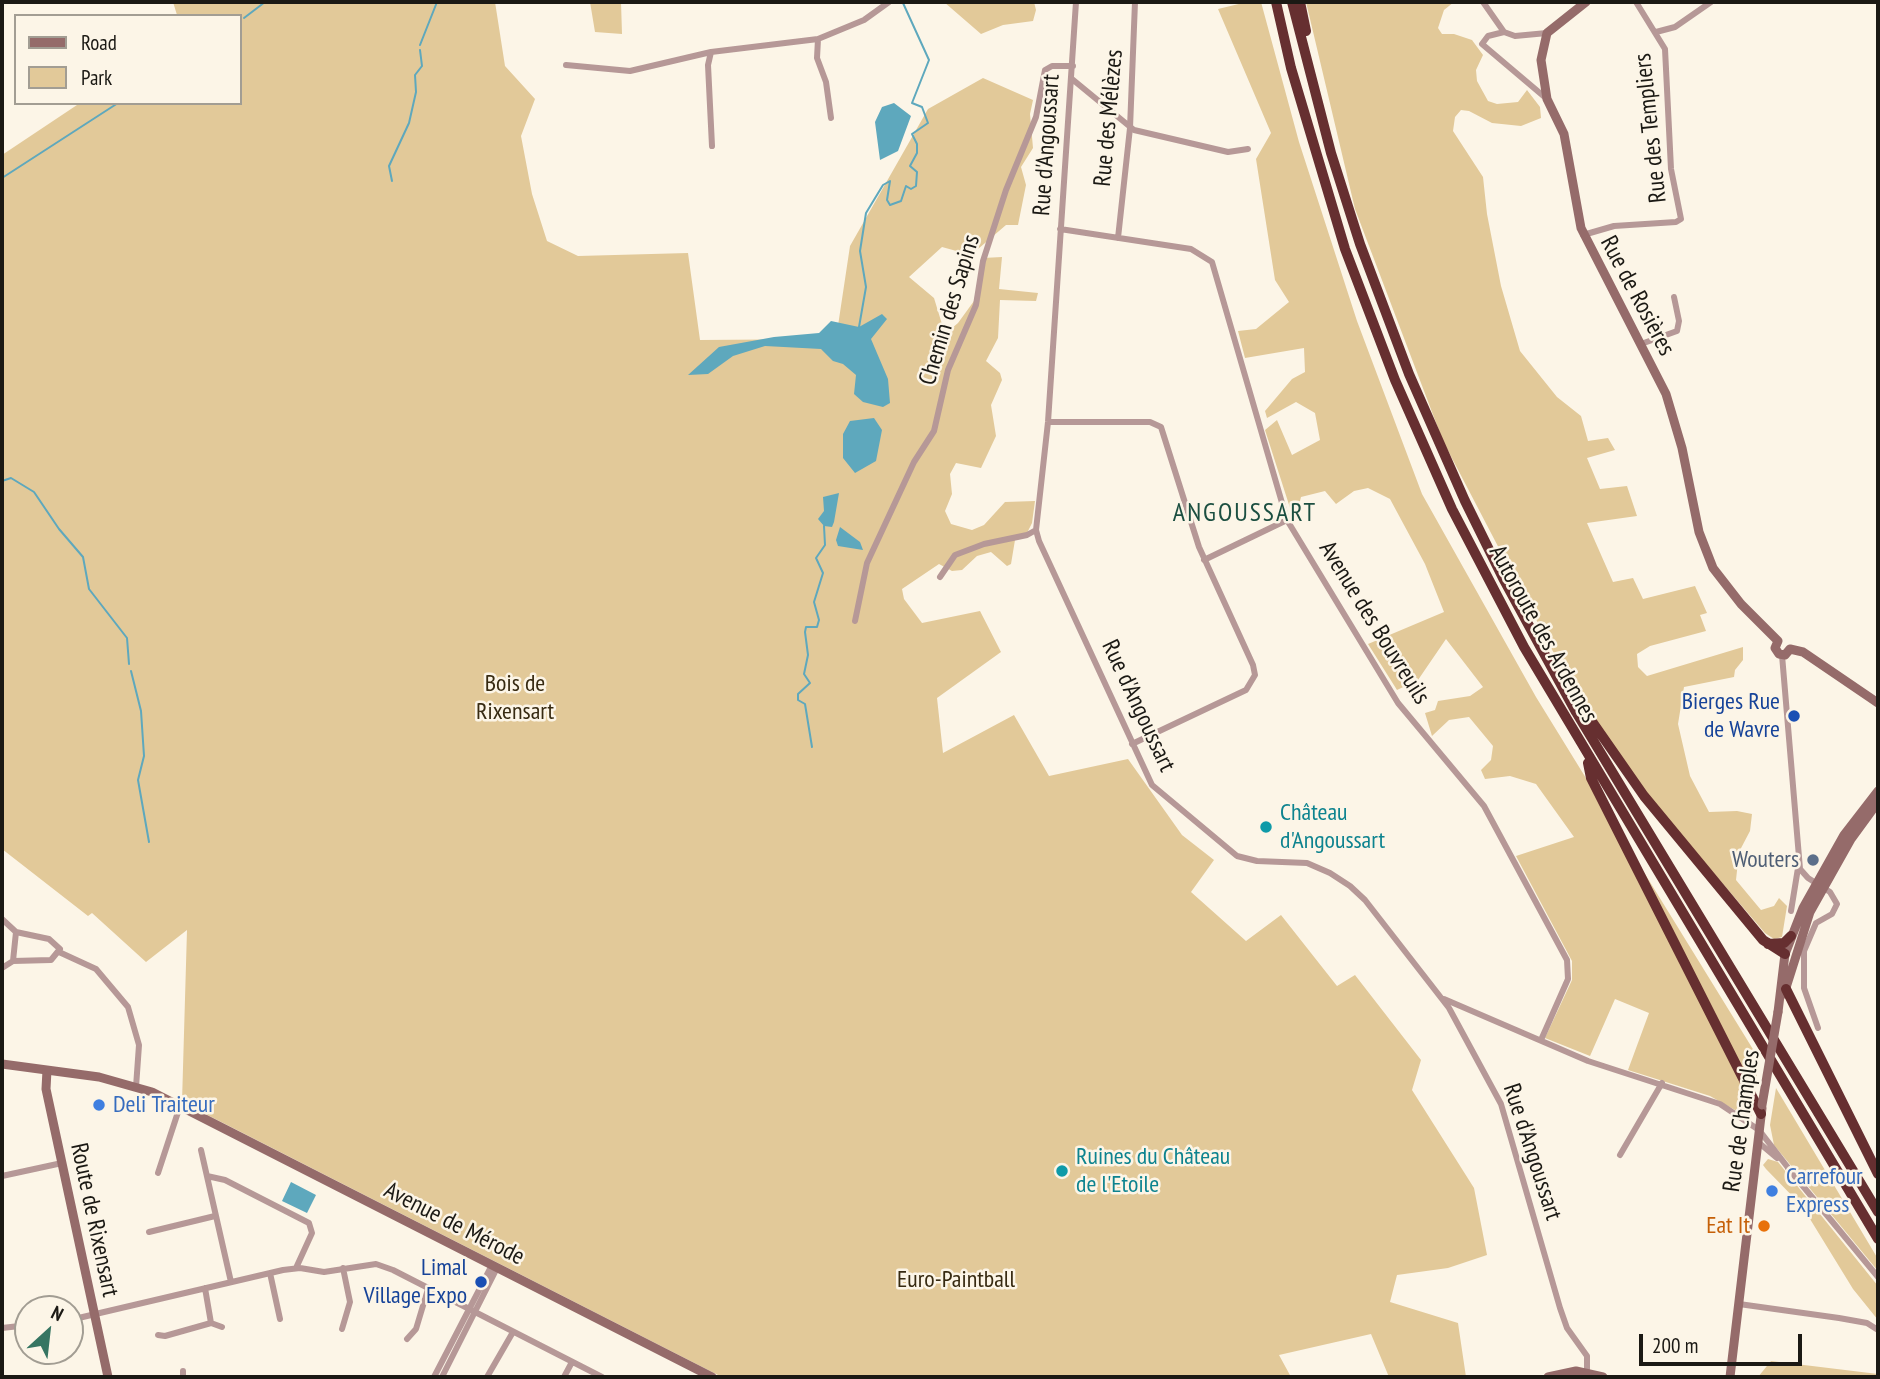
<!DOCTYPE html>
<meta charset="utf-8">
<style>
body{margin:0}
#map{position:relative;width:1880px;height:1379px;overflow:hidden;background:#fcf5e7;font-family:"PT Sans Narrow",sans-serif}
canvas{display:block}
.frame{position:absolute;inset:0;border:4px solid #1b1914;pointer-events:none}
.legend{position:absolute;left:14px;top:14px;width:228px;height:91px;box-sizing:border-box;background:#fcf5e7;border:2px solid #a29d93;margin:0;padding:9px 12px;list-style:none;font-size:21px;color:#1b1914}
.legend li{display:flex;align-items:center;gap:14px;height:35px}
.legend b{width:35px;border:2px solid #a29d93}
.north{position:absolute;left:14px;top:1295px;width:70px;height:70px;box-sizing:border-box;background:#fcf5e7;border:2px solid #a29d93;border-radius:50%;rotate:27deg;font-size:19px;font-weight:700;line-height:28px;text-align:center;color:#1b1914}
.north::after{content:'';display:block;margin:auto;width:24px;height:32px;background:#367562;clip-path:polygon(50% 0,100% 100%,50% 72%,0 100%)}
.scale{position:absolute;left:1639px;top:1334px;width:163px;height:32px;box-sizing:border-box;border:4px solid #1b1914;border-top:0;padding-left:9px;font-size:21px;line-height:24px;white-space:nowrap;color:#1b1914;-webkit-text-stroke:5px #fcf5e7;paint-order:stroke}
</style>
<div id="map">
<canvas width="1880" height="1379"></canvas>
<div class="frame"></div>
<ul class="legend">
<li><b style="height:9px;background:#956b6a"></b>Road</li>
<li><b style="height:19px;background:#e2c999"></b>Park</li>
</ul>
<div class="north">N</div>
<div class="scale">200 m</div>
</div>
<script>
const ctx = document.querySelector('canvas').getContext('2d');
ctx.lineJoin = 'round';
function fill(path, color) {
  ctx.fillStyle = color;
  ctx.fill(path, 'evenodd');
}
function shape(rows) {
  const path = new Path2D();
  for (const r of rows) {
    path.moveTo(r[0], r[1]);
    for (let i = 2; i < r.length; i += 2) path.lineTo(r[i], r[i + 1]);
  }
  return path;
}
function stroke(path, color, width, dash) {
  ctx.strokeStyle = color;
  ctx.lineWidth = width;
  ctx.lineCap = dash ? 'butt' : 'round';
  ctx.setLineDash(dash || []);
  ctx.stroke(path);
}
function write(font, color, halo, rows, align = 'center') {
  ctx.font = font + ' "PT Sans Narrow",sans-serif';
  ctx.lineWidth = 5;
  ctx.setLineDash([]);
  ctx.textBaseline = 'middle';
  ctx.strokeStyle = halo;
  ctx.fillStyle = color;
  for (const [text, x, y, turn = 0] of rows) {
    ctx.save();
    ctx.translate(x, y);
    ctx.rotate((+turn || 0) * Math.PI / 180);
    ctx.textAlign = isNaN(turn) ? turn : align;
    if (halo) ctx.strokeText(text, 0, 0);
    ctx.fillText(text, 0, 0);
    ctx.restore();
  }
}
fill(shape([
 [173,2,495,2,505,66,535,99,521,136,532,194,547,241,578,256,688,253,700,340,836,339,850,246,928,109,983,78,1033,100,1030,114,1033,148,1021,167,1026,185,1018,225,1006,225,971,255,942,247,909,277,934,298,945,334,958,323,974,301,983,258,1002,257,999,289,1038,293,1036,301,1000,300,998,338,986,361,1000,373,1002,380,991,405,996,436,981,468,956,463,950,474,952,494,945,511,951,524,972,530,984,525,1005,502,1035,501,1032,523,1026,535,1015,540,1011,564,1007,566,991,552,977,556,962,570,952,571,939,564,902,589,904,599,922,623,980,611,1001,652,937,698,943,753,1014,715,1049,776,1128,759,1182,835,1214,860,1191,892,1246,941,1281,915,1337,986,1355,975,1421,1060,1412,1090,1474,1188,1487,1255,1448,1268,1397,1275,1390,1302,1458,1323,1466,1377,1389,1377,1371,1334,1279,1355,1291,1377,722,1377,182,1102,187,930,146,962,92,913,88,916,2,849,2,155,80,103,240,103,240,16,177,15],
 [590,2,621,2,622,34,595,32],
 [944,2,1034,2,1036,10,1033,21,1003,25,981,34],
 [1247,2,1261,2,1299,142,1357,321,1422,494,1536,697,1759,1059,1751,1119,1710,1096,1628,1070,1649,1013,1615,999,1590,1056,1545,1038,1572,980,1572,961,1516,856,1574,837,1536,784,1510,776,1485,779,1481,770,1491,760,1493,746,1469,717,1449,720,1432,736,1425,713,1435,710,1438,701,1470,696,1483,687,1446,639,1418,680,1397,690,1368,644,1444,612,1425,564,1390,499,1368,488,1354,491,1336,504,1325,491,1301,497,1298,509,1291,511,1265,430,1277,420,1292,455,1320,440,1315,413,1296,402,1267,418,1265,411,1292,379,1305,372,1304,348,1245,358,1238,331,1256,329,1289,302,1275,280,1256,159,1271,133,1218,9],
 [1306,2,1454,2,1444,10,1438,28,1442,34,1454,34,1472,40,1483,55,1476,70,1477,81,1488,101,1497,104,1518,102,1527,90,1540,107,1541,118,1521,126,1492,123,1469,111,1461,110,1455,117,1453,131,1483,177,1487,214,1501,286,1520,351,1557,397,1581,416,1588,441,1608,438,1615,450,1587,458,1600,489,1627,486,1637,516,1587,523,1613,582,1633,578,1643,599,1695,586,1707,613,1700,615,1706,631,1650,646,1637,654,1638,667,1647,676,1743,647,1743,660,1735,670,1734,677,1684,687,1678,724,1690,776,1709,812,1737,811,1752,814,1750,831,1739,852,1736,880,1761,910,1774,906,1779,898,1787,906,1782,937,1774,939,1765,933,1664,815,1603,736,1551,648,1443,441,1355,209],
 [1776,1088,1878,1259,1878,1271,1774,1145,1770,1125],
 [1768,1159,1778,1162,1878,1286,1878,1320,1853,1289,1802,1206,1766,1169,1763,1165],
 [1771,1361,1878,1374,1878,1377,1758,1377]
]), '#e2c999');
fill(shape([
 [894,103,911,116,898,151,880,160,875,122,882,107],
 [882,314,887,319,871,339,888,379,890,403,883,407,863,402,854,394,856,375,843,364,833,361,821,349,765,346,733,356,708,374,688,375,719,347,774,337,819,333,831,321,859,327],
 [874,418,882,430,876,461,855,473,843,458,843,434,850,421],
 [839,493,834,522,832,527,824,526,818,519,824,511,823,497],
 [840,527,860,542,863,550,838,546,836,540],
 [291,1182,316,1195,307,1213,282,1201]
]), '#5ea8bd');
stroke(shape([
 [244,18,265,2],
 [420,45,437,2],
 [2,178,118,103],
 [392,181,389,166,409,123,416,92,415,75,422,66,420,50],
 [859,327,866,287,860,251,866,213,883,185,890,181,887,200,890,205,901,201,906,186,911,189,916,186,917,172,910,166,917,153,917,144,912,134,928,123,922,107,912,103,929,60,903,3,899,2],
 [2,481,11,478,34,492,59,529,83,557,89,589,127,638,129,664],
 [131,671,141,711,144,756,138,780,149,842],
 [812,747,805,704,798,700,798,694,810,683,804,674,808,655,805,632,806,627,817,627,819,620,814,602,823,573,816,558,825,545,824,526]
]), '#5ea8bd', 2);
stroke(shape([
 [1076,2,1048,422,1036,530,1039,541,1152,785,1237,856,1257,861,1307,863,1330,873,1350,886,1365,900,1449,1008,1501,1104,1560,1308,1567,1328,1587,1356,1587,1372],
 [1483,2,1504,32],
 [1656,32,1675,27,1711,2],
 [1547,33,1515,36,1504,32,1488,36,1482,44,1547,99],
 [818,39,817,58,826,82,831,118],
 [711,52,708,65,712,146],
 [566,65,630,71,711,52,818,39,864,20,889,2],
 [1072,79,1134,130,1228,152,1248,149],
 [1060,229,1191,249,1212,262,1287,520,1398,703,1484,806,1567,960,1568,979,1541,1040],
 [1583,235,1614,226,1676,222,1681,219,1671,169,1665,49,1636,2],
 [1118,238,1130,128,1135,2],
 [1641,344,1677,331,1679,321,1674,297],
 [1048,422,1150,422,1161,427,1199,547,1253,665,1255,675,1246,690,1132,744],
 [1204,560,1287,520],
 [940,577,955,555,984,544,1027,535,1036,530],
 [855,621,867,563,914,462,934,431,948,370,976,305,983,261,1006,190,1036,117,1045,70,1052,66,1073,66],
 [1782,655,1800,869,1808,878,1830,892,1837,904,1832,914,1816,923,1804,951,1804,988,1818,1028],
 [1791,911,1798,868],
 [2,919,16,932],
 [59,952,96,969,128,1007,139,1045,136,1087],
 [13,961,51,960,60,949,49,939,16,932],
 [13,961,16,932],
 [2,968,13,961],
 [1444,999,1588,1061,1720,1104,1759,1130,1789,1169],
 [1758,1142,1777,1158],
 [201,1150,231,1282],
 [1620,1155,1662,1083],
 [1788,1168,1878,1277],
 [158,1173,180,1106],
 [2,1176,62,1163],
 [207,1176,225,1180,309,1223,312,1233,296,1268],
 [149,1232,215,1216],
 [270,1273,280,1319],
 [1739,1304,1839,1318,1867,1323,1878,1330],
 [70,1320,283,1270,300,1268,324,1272,376,1264,393,1270,602,1377],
 [211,1323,222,1327],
 [2,1328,28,1325],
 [342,1329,350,1302,343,1268],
 [158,1335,165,1336,211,1323,205,1288],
 [407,1339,416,1329,428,1289],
 [183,1371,183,1377],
 [434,1377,492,1265],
 [442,1377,497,1268],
 [487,1377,513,1332],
 [564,1377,572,1362]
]), '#b69897', 6);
stroke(shape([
 [1586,2,1547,33,1541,60,1547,99,1564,134,1581,228,1666,394,1682,448,1699,532,1713,568,1741,604,1778,641],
 [1778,641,1775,648,1779,654,1785,655,1790,649],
 [1790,649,1803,652,1878,703],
 [1784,994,1810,912,1851,839,1878,802],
 [1778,1012,1785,954,1803,908,1844,835,1878,791],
 [2,1064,99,1077,152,1092,712,1377],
 [47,1070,46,1089,108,1377],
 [1548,1377,1576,1371,1603,1377],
 [1730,1377,1762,1108]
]), '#956b6a', 9);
stroke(shape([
 [1276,2,1291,68,1345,249,1395,380,1452,509,1524,647,1878,1239],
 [1292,2,1331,153,1360,244,1409,374,1465,501,1503,578,1576,712,1878,1212],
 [1300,2,1306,31],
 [1579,713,1591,720,1644,796,1763,940,1785,954],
 [1588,763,1591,778,1761,1114],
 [1768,944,1784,943,1791,936],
 [1786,989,1878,1174]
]), '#662f30', 10);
stroke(shape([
 [1762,1105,1778,1012]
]), '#956b6a', 9);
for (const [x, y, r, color] of [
 [1794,716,7,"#1a4fb4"],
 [1266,827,7,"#0f9aa8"],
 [1813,860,7,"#5c6f8a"],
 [99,1105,7,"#3f7fe0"],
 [1062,1171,7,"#0f9aa8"],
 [1772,1191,7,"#3f7fe0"],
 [1764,1226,7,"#e8710a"],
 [481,1282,7,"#1a4fb4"]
]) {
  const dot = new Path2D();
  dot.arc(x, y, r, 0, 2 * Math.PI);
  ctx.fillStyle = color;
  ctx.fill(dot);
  stroke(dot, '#fcf5e7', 2.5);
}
write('24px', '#1b1914', '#fcf5e7', [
 ["Rue des Mélèzes",1109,118,-85],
 ["Rue des Templiers",1651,128,-96],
 ["Rue d'Angoussart",1047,145,-86],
 ["Rue de Rosières",1637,296,62],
 ["Chemin des Sapins",950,310,-73],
 ["Avenue des Bouvreuils",1374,623,58],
 ["Autoroute des Ardennes",1543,634,61],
 ["Rue d'Angoussart",1138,706,65],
 ["Rue de Champles",1742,1121,-82],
 ["Rue d'Angoussart",1532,1152,72],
 ["Route de Rixensart",94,1220,78],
 ["Avenue de Mérode",454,1224,27]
]);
write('24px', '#372a11', '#fcf5e7', [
 ["Bois de",515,684],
 ["Rixensart",515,712],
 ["Euro-Paintball",956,1280]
]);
write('24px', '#164399', '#fcf5e7', [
 ["Bierges Rue",1780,702],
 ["de Wavre",1780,730],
 ["Limal",467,1268],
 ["Village Expo",467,1296]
], 'right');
write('24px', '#0d838f', '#fcf5e7', [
 ["Château",1280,813],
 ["d'Angoussart",1280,841],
 ["Ruines du Château",1076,1157],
 ["de l'Etoile",1076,1185]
], 'left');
write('24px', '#4e5e75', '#fcf5e7', [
 ["Wouters",1799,860]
], 'right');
write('24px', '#366cbe', '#fcf5e7', [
 ["Deli Traiteur",113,1105],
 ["Carrefour",1786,1177],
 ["Express",1786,1205]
], 'left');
write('24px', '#c56008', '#fcf5e7', [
 ["Eat It",1750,1226]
], 'right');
ctx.letterSpacing = '2px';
write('26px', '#1c4f41', '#fcf5e7', [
 ["ANGOUSSART",1245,514]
]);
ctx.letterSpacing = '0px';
</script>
